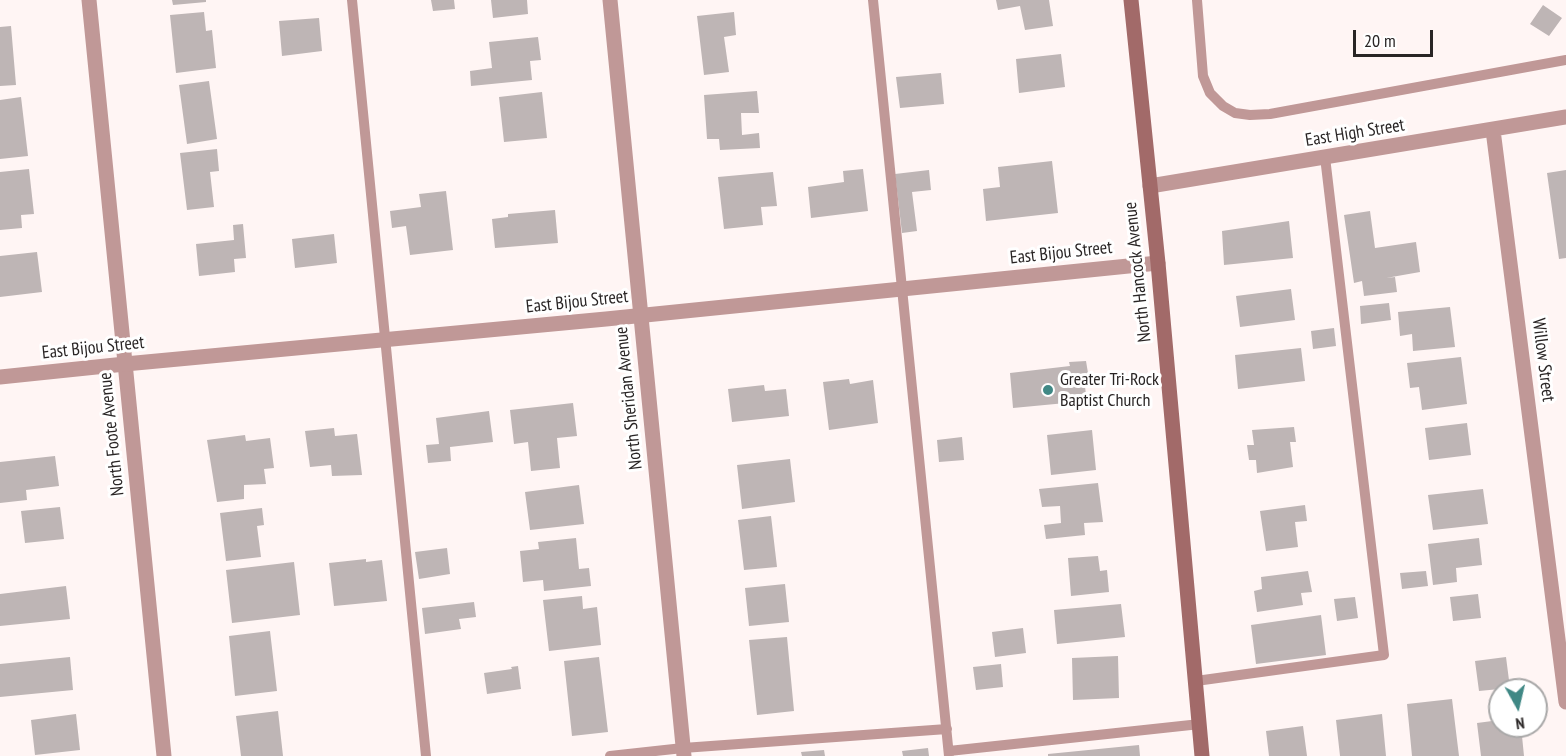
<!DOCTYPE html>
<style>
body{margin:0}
#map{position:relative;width:1566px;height:756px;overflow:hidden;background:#fff5f4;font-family:"PT Sans Narrow",sans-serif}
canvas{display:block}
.north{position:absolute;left:1488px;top:678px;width:60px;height:60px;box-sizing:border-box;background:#fff;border:2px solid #a9a8a8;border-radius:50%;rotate:172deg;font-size:16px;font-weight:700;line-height:24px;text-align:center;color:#292525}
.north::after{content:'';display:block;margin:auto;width:21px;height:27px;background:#408885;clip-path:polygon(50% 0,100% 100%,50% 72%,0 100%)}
.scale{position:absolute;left:1353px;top:30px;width:80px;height:27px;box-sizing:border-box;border:3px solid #292525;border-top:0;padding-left:8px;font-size:18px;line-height:21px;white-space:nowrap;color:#292525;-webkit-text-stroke:4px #fff;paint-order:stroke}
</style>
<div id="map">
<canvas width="1566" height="756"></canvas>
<div class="north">N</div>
<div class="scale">20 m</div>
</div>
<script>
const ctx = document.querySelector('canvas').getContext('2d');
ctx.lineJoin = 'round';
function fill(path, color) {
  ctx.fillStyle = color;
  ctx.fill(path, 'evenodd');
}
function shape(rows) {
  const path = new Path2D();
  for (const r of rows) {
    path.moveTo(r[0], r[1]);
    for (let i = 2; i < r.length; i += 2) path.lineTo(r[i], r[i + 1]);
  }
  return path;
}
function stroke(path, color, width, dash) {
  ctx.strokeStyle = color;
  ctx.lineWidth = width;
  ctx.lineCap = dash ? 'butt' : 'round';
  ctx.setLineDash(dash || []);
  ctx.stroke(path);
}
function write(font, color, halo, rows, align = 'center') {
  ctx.font = font + ' "PT Sans Narrow",sans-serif';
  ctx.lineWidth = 6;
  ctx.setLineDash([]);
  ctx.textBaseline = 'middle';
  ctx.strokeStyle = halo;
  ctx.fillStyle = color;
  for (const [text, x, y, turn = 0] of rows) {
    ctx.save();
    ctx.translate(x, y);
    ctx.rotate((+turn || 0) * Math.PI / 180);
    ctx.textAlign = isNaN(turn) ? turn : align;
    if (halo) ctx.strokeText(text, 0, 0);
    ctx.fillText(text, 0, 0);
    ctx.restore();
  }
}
fill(shape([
 [172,0,206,0,206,2,173,5],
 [431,0,454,0,455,9,433,11],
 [491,0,527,0,528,14,493,18],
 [996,0,1049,0,1053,26,1025,30,1020,6,998,10],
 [1543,5,1562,18,1549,36,1530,24],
 [204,12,206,31,212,30,216,68,176,73,170,15],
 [734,12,736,35,724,37,729,72,704,75,697,16],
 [319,18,322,51,282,56,279,21],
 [11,26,16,85,0,86,0,27],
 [538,37,541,60,530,61,532,80,471,86,470,71,492,68,489,42],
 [1061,54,1065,87,1019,93,1016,59],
 [941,73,944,104,900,108,896,77],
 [209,81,217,139,187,144,179,85],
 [757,91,759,113,741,113,742,135,759,133,760,148,720,150,719,139,707,139,704,95],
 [542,92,547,138,504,142,499,97],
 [21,97,28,156,0,159,0,100],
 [217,149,219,171,210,172,214,207,187,210,180,153],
 [1052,161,1058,213,986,221,983,189,1000,187,998,167],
 [29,169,34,214,21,215,22,228,0,230,0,172],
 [863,169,868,211,811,218,808,187,844,182,843,171],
 [929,170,931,190,912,192,917,231,902,233,895,174],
 [1566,170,1566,258,1559,259,1547,173],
 [773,172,777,206,761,207,763,225,724,229,718,177],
 [446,191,453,250,410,255,406,226,392,228,390,211,421,207,419,194],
 [555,210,558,243,495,248,492,219,508,217,508,214],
 [1370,211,1375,248,1416,242,1420,272,1386,278,1395,277,1397,292,1364,296,1362,281,1354,283,1344,215],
 [1289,221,1293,258,1224,265,1222,231],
 [243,224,246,258,234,259,235,272,199,276,196,244,234,240,233,225],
 [334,234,337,263,295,268,292,239],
 [37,252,42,292,0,297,0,256],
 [1291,289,1295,320,1240,327,1236,296],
 [1389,303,1391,320,1361,324,1360,306],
 [1450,307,1455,347,1413,351,1412,334,1400,336,1398,312],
 [1334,328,1336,346,1313,349,1311,331],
 [1301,348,1305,381,1238,389,1235,355],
 [1461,357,1467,404,1422,410,1419,387,1410,388,1407,363],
 [1086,361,1089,379,1084,380,1087,401,1013,408,1010,373,1070,366,1069,362],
 [849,379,850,384,873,380,878,423,829,430,823,382],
 [764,385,765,391,786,389,789,416,732,422,728,389],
 [573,403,577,436,557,438,560,468,531,471,528,442,514,444,510,410],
 [489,411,493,442,450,447,451,461,428,463,426,445,439,444,436,418],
 [1467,423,1471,455,1429,460,1425,428],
 [1294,427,1296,442,1290,442,1293,467,1257,473,1256,460,1249,460,1247,445,1254,445,1252,430],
 [334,428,335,436,357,434,362,475,332,476,331,465,310,467,305,431],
 [1092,430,1096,470,1051,475,1047,435],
 [245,435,246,441,270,438,274,468,264,469,266,484,244,485,244,499,217,502,207,440],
 [962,437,964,460,939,462,937,440],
 [55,456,59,486,26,490,27,500,0,503,0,462],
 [790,459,795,502,742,509,737,465],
 [1098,483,1103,522,1084,523,1085,535,1046,539,1044,525,1061,523,1060,506,1042,507,1039,489],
 [579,485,584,524,530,530,525,492],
 [1483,489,1488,524,1433,530,1428,495],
 [1305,505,1307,521,1295,522,1298,547,1266,551,1260,511],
 [60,507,64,539,25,543,21,511],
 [262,508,264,525,257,526,261,557,226,561,220,513],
 [771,516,777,567,744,570,738,520],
 [576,538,579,569,589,568,591,586,544,591,543,580,523,582,520,551,539,549,538,542],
 [1479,538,1482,565,1456,568,1457,582,1433,585,1428,544],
 [447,548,450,574,419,579,415,552],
 [1098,556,1100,571,1107,570,1109,592,1071,596,1068,558],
 [366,559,366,562,382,560,387,601,334,606,329,563],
 [294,562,300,615,232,623,226,570],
 [1308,571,1312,592,1301,593,1303,605,1257,612,1254,591,1262,589,1261,577],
 [1426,571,1428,586,1402,589,1400,573],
 [785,584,789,622,749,626,745,588],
 [66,586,70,619,0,626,0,594],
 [1478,594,1481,618,1453,621,1450,597],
 [582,596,583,609,597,607,601,645,549,651,543,600],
 [1355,597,1358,618,1337,621,1334,599],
 [474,602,476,617,459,619,461,629,425,634,422,608],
 [1121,604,1125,637,1057,644,1054,610],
 [1321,615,1326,655,1256,664,1251,625],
 [1023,628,1026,653,995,657,992,632],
 [270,631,277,691,235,696,229,636],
 [787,637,794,711,757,715,749,640],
 [1118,656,1119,698,1073,700,1072,658],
 [70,657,73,690,0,697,0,664],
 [599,657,608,732,572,736,564,661],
 [1506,657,1510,688,1479,691,1475,661],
 [1001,664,1003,687,976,690,973,667],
 [518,666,521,689,487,694,484,673,512,669,511,667],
 [1452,699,1459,756,1412,756,1407,704],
 [278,711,283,756,241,756,236,716],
 [76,714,80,750,35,755,31,720],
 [1382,714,1386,756,1340,756,1336,720],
 [1500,720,1500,726,1521,726,1524,756,1481,756,1477,723],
 [1303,726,1307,756,1269,756,1266,731],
 [1139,745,1140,756,1048,756,1048,754],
 [928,748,929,756,903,756,902,751],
 [824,750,825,756,802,756,801,752]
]), '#beb5b5');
stroke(shape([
 [352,0,426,756],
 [873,0,949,756],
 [1197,0,1203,76,1210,93,1223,106,1235,113,1250,115,1270,114,1566,60],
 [1196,681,1384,655,1325,157],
 [949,751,1200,724],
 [610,756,683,748,947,729]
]), '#c09897', 10);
stroke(shape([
 [89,0,164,756],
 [610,0,684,756],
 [1493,130,1566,702],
 [1150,186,1566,117]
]), '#c09897', 15);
stroke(shape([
 [0,377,125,364,606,319,1158,263]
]), '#c09897', 15);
stroke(shape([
 [1131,0,1158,263,1202,756]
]), '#a26a69', 15);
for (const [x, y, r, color] of [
 [1048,390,6,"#408885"]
]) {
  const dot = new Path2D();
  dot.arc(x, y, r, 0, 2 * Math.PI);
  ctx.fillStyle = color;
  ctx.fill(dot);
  stroke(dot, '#fff', 2);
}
write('18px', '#292525', '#fff', [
 ["East High Street",1355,133,-9],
 ["East Bijou Street",1061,253,-6],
 ["North Hancock Avenue",1138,272,-96],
 ["East Bijou Street",577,302,-6],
 ["East Bijou Street",93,348,-6],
 ["Willow Street",1543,360,83],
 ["North Sheridan Avenue",629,398,-96],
 ["North Foote Avenue",112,434,-96]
]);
write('18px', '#292525', '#fff', [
 ["Greater Tri-Rock",1060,380],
 ["Baptist Church",1060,401]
], 'left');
</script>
